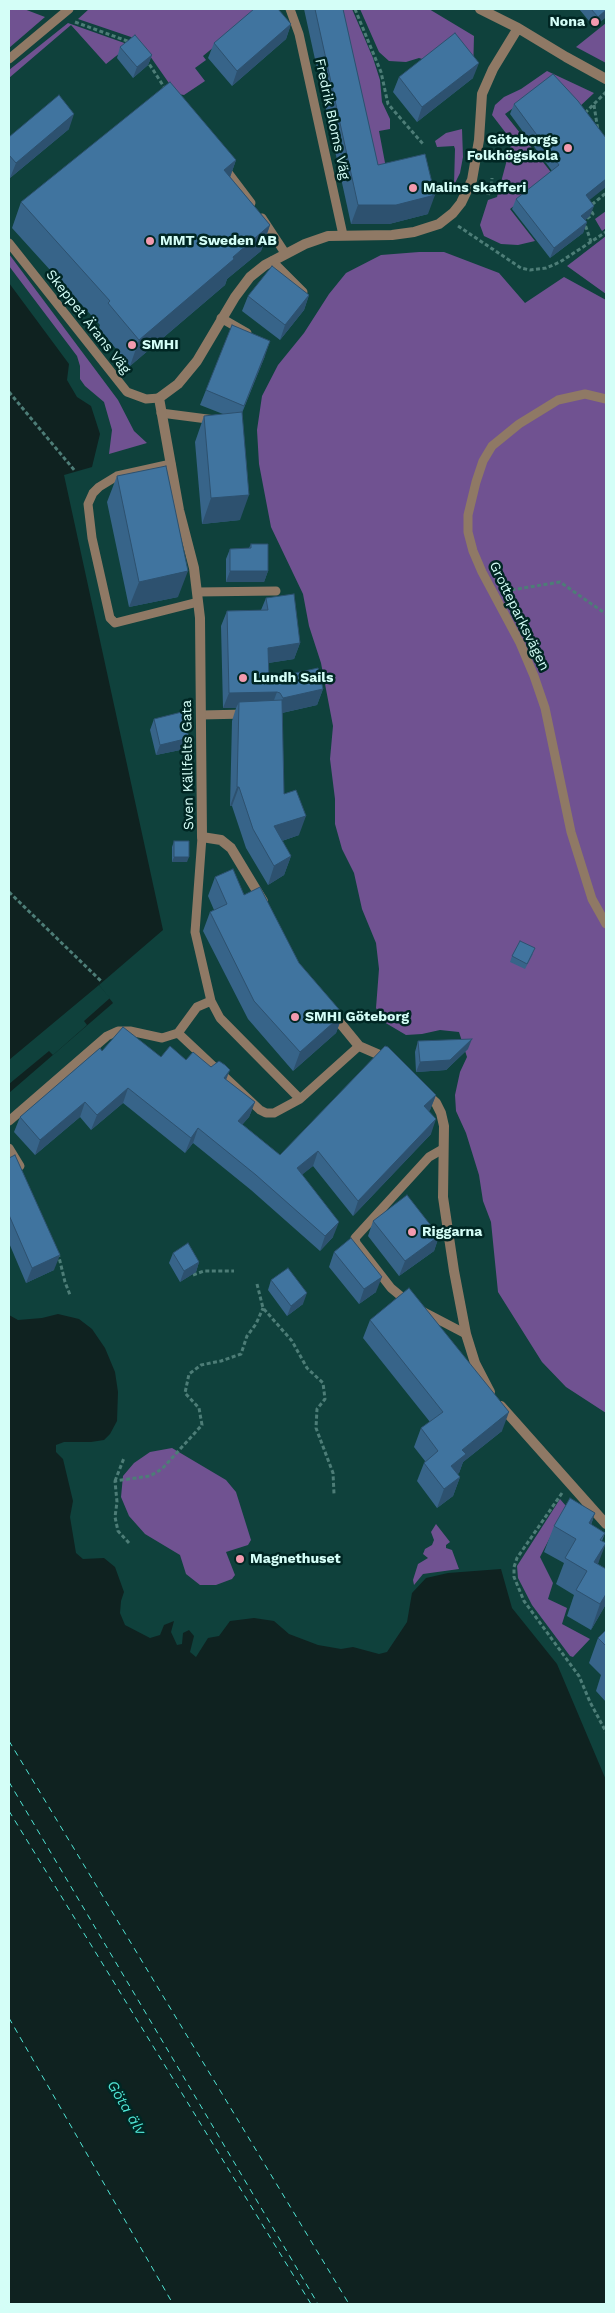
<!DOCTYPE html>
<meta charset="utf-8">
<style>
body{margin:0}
#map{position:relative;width:615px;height:2313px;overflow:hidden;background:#0f413c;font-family:"Work Sans",sans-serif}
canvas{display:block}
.frame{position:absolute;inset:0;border:10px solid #d4fef7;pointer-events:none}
</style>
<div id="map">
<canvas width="615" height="2313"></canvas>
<div class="frame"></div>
</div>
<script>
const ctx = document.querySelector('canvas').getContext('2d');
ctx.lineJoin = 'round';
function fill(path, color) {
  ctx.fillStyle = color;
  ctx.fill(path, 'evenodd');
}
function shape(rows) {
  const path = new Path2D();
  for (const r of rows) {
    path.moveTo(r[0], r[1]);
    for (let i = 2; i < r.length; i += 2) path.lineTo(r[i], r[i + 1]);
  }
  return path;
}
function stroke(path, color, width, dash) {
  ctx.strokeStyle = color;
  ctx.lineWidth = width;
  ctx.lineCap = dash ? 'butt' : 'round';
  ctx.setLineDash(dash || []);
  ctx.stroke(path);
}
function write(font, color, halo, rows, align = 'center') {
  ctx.font = font + ' "Work Sans",sans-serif';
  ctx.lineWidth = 5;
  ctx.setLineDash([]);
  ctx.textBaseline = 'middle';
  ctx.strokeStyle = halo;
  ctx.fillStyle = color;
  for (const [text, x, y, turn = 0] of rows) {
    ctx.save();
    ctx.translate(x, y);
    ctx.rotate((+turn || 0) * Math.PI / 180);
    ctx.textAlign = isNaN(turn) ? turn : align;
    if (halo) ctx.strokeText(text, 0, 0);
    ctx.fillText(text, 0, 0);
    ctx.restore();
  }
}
fill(shape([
 [9,9,24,9,45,17,9,48],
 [89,9,260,9,203,56,206,60,195,68,205,81,184,95,178,94,171,86,150,56,131,37,78,19],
 [334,9,352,9,373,58,380,80,382,102,390,119,390,129,379,131,386,168,371,172],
 [360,9,429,9,474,36,473,75,419,58,406,62,389,61,379,52],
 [68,23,130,45,106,64,71,25,9,78,9,70],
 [606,23,606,63,576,47],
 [547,71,594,93,576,110,549,82,505,114,565,190,548,180,510,209,535,241,518,245,501,244,484,236,480,225,488,200,497,197,512,141,492,115,495,105,504,97,521,89],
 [462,129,463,157,460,173,454,185,455,149,454,146,437,147,435,141,446,133],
 [606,211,606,228,602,231,595,219],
 [606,236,606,294,567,266],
 [419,252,444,252,499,273,525,303,564,277,606,300,606,1413,566,1387,542,1362,498,1292,491,1222,483,1201,479,1175,466,1133,456,1111,455,1095,460,1072,467,1057,459,1032,440,1030,422,1034,406,1035,384,1022,376,1008,379,969,376,943,362,909,354,873,342,849,335,824,335,799,330,759,333,726,321,663,309,626,303,594,271,527,259,464,257,430,262,396,278,365,304,333,329,294,346,273,381,255],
 [9,254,118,400,134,431,147,443,109,454,112,430,104,402,85,386,80,379,80,366,77,356,9,266],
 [172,1448,226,1480,236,1492,251,1540,248,1545,226,1552,235,1575,232,1579,216,1585,200,1585,186,1574,180,1555,145,1534,129,1516,121,1497,123,1476,134,1463,150,1452],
 [560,1499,566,1506,540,1557,553,1583,548,1599,567,1608,562,1624,590,1639,573,1657,570,1656,532,1605,518,1578,517,1566],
 [436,1524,450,1542,446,1545,446,1548,452,1550,459,1569,423,1574,414,1585,413,1580,418,1564,428,1558,423,1554,425,1549,432,1545,434,1540,431,1532]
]), '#705291');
fill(shape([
 [9,283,69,364,67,380,77,397,91,406,100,434,92,467,64,475,163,930,99,985,113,1003,9,1093],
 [58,1314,79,1319,92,1329,105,1348,115,1372,118,1392,117,1421,110,1434,104,1440,91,1442,64,1442,56,1445,56,1452,63,1459,73,1501,70,1517,76,1553,83,1559,104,1558,115,1567,124,1592,121,1601,120,1613,125,1625,150,1638,160,1635,164,1625,174,1621,171,1632,177,1645,182,1644,183,1633,189,1630,194,1636,190,1652,196,1657,208,1638,219,1636,230,1621,254,1618,274,1621,289,1634,318,1645,341,1649,353,1647,379,1654,387,1652,407,1622,412,1593,426,1578,448,1573,501,1569,512,1608,557,1664,606,1780,606,2304,9,2304,9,1315,18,1320,42,1318]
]), '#0f2220');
fill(shape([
 [99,985,110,998,84,1021,87,1025,53,1055,49,1051,9,1084,9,1060]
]), '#0f413c');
stroke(shape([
 [9,1741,349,2304],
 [9,1782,318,2304],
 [9,1811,311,2304],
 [9,2018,173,2304]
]), '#4fe4d4', 1, [6, 5]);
stroke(shape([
 [355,9,381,72,388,104,423,144],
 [75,22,130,42],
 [146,59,166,90],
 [594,105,598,131],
 [585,113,606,92],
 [429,183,454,187],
 [480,192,491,194,492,178],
 [458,226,521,268,530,270,546,268,560,262,606,232],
 [591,242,584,221,593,214,589,207,606,193],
 [9,392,75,471],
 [505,591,560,582,606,614],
 [9,892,102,982],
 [58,1253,65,1282,70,1295],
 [193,1275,204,1271,234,1271],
 [257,1284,263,1308,292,1341,307,1368,323,1383,325,1399,317,1409,316,1428,333,1473,334,1494],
 [115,1481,124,1458],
 [562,1493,517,1558,514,1567,514,1577,524,1601,579,1676,590,1702,606,1732],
 [129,1543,118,1531,115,1517,117,1502,115,1481,150,1476,162,1469,202,1425,199,1408,185,1393,189,1374,201,1365,221,1361,241,1354,247,1336,256,1324,263,1308]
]), '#4d7d77', 3, [4, 2.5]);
stroke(shape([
 [290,9,299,34,343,235],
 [9,59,69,9],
 [223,166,251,203],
 [262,218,285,253],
 [9,243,127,392,146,399,159,398],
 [272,261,303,292],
 [221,318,247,333],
 [606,399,585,394,558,400,519,424,492,446,483,461,476,482,468,515,468,532,473,551,482,572,520,643,534,676,545,708,571,832,592,899,606,924],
 [161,413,215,420],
 [171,464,117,476,99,487,93,493,88,504,92,538,110,618,115,623,198,602],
 [197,592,276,591],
 [201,715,246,714],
 [202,837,195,932,211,1001,220,1018,300,1099,359,1046],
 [178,1033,260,1110,266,1113,274,1113,300,1099],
 [9,1121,107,1036,118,1031,130,1031,162,1038,178,1033,197,1007,211,1001],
 [9,1148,20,1166],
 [409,1303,391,1288,356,1243,355,1238,429,1157,443,1149],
 [422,1311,466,1334]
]), '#8f7965', 9);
stroke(shape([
 [480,9,518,28,566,57,606,79],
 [263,901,231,848,221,840,202,837,200,618,194,568,179,510,159,398,178,384,197,361,235,297,250,277,265,265,305,244,328,236,392,235,414,232,439,224,453,213,461,203,472,180,479,140,482,94,493,69,518,28],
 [332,1013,359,1046,389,1059],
 [425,1093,436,1103,441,1113,444,1126,443,1197,454,1271,466,1334,475,1363,490,1392],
 [501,1406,606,1524]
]), '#8f7965', 10);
fill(shape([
 [304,9,343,9,378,165,428,214,389,224,351,224],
 [579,9,606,9,606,17,594,27],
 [291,24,286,39,232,86,208,58,214,43],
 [120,47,152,55,148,65,133,78,117,58],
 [399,77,473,78,417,122,393,92],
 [514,104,589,200,590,216,585,220,587,222,583,233,550,258,512,209,516,199,552,171,510,114],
 [69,129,10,178,9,176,9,137],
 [236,160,230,177,270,225,261,251,227,279,225,285,130,366,99,328,100,325,12,228,21,202],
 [309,295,304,310,280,340,242,311,248,296],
 [265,356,242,413,240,520,202,524,195,442,204,416,223,414,200,405,206,390],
 [117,476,178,597,129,607,107,502],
 [251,544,268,571,264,582,226,582,226,559,230,549,249,548],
 [266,598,300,643,294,659,268,663,269,679,323,689,317,705,282,713,284,794,299,835,282,841,291,856,284,875,268,885,246,848,232,806,230,806,232,721,236,708,223,708,221,626,227,611,261,610],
 [154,719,185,749,156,755,150,730],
 [174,841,187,862,172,862,172,847],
 [215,877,244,895,299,963,343,1014,336,1033,293,1071,248,1019,203,931,210,912,214,910,208,896],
 [533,954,525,969,510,962,512,956],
 [418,1041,468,1049,446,1070,416,1072,415,1052],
 [102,1051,186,1060,226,1080,255,1102,249,1117,242,1124,280,1155,436,1095,430,1110,429,1111,431,1134,353,1216,313,1166,302,1174,333,1237,320,1251,251,1190,193,1143,185,1153,123,1103,91,1130,80,1117,35,1155,14,1132,20,1117],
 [9,1158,54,1270,26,1283,9,1243],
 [373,1221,439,1236,434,1251,399,1276,368,1236],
 [334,1252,376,1292,359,1304,329,1267],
 [173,1253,199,1262,196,1272,180,1282,169,1263],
 [271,1280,303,1304,287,1316,268,1290],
 [370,1320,502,1431,463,1462,459,1473,457,1474,460,1477,453,1496,437,1508,417,1481,424,1463,425,1461,414,1447,421,1428,430,1422,363,1338],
 [595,1513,591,1525,605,1533,602,1541,598,1564,606,1569,606,1604,591,1630,567,1616,574,1595,556,1584,564,1563,544,1552,554,1526],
 [606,1630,606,1702,596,1691,601,1675,589,1663,598,1638]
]), '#376489');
fill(shape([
 [606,10,606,17,594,27,598,17],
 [291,24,286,39,232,86,237,71],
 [152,55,148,65,133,78,137,67],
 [479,63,473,78,417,122,422,107],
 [74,114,69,129,10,178,16,163],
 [236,160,227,186,224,170],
 [606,179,606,187,582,206,586,195],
 [435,195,428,214,389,224,351,224,358,205],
 [594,206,590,216,578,226,581,216],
 [587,222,583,233,550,258,554,248],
 [270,225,261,251,227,279,225,285,130,366,139,340,233,257],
 [309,295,304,310,280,340,285,325],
 [270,341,265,356,238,421],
 [249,495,240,520,202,524,211,498],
 [188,571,178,597,129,607,139,582],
 [230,571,268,571,264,582,226,582],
 [300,643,294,659,262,664,268,648],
 [323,689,317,705,277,714,283,698],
 [277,692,271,708,239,702,236,708,223,708,229,693],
 [189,738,185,749,156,755,160,745],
 [237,787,239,787,232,806,230,806],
 [306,816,299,835,267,846,274,826],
 [291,856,284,875,268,885,274,866],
 [174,857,189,857,187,862,172,862],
 [343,1014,336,1033,293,1071,300,1052],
 [472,1039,468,1049,446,1070,416,1072,420,1062],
 [230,1070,224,1085,224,1078],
 [128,1088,123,1103,91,1130,97,1115],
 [436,1095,430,1110,419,1121,424,1106],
 [85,1102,80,1117,35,1155,40,1140],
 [255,1102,249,1117,233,1136,238,1121],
 [436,1119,431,1134,353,1216,358,1201],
 [198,1128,193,1143,185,1153,191,1138],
 [318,1151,313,1166,292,1183,297,1168],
 [339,1222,333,1237,320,1251,325,1236],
 [439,1236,434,1251,399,1276,405,1261],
 [60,1255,54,1270,26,1283,32,1268],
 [199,1262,196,1272,180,1282,184,1271],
 [382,1277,376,1292,359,1304,364,1289],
 [307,1293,303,1304,287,1316,291,1306],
 [509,1412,502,1431,463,1462,459,1473,444,1484,451,1466,462,1450],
 [460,1477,453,1496,437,1508,444,1489],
 [595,1513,586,1538,589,1523],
 [606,1543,596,1569,594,1562],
 [606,1594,606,1604,591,1630,600,1604]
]), '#2d516f');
const building = shape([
 [254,9,278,9,291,24,237,71,214,43,254,9],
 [315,9,343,9,378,165,425,154,435,195,396,205,358,205,315,9],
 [591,9,606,9,606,10,598,17,591,9],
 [455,33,479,63,422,107,399,77,455,33],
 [135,35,152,55,137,67,120,47,135,35],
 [553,74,578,101,606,138,606,179,586,195,594,206,581,216,587,222,554,248,516,199,559,165,514,104,553,74],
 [170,82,236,160,224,170,270,225,233,257,234,259,139,340,108,303,110,301,21,202,170,82],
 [59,95,74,114,16,163,9,155,9,137,59,95],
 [272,266,309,295,285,325,248,296,272,266],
 [232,325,270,341,244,406,206,390,232,325],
 [242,412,249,495,211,498,204,416,242,412],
 [166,466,188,571,139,582,117,476,166,466],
 [251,544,268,544,268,571,230,571,230,549,251,548,251,544],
 [294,594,300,643,268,648,269,679,318,668,323,689,283,698,280,693,277,692,229,693,227,611,268,610,266,598,294,594],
 [282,700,284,794,296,790,306,816,274,826,291,856,274,866,253,829,239,787,237,787,239,702,282,700],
 [182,712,189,738,160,745,154,719,182,712],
 [174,841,189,841,189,857,174,857,174,841],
 [233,869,244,895,260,887,299,963,343,1014,300,1052,254,1001,210,912,227,904,215,877,233,869],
 [520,941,535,948,527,964,512,956,520,941],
 [123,1027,161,1057,170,1046,186,1060,193,1052,211,1067,219,1061,225,1065,230,1070,224,1078,255,1102,238,1121,280,1155,385,1046,388,1047,436,1095,424,1106,436,1119,358,1201,318,1151,297,1168,339,1222,325,1236,256,1175,198,1128,191,1138,128,1088,97,1115,85,1102,40,1140,20,1117,100,1048,102,1051,123,1027],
 [472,1039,450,1060,420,1062,418,1041,472,1039],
 [15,1155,60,1255,32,1268,9,1215,9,1158,15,1155],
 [407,1195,439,1236,405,1261,373,1221,407,1195],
 [351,1238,382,1277,364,1289,334,1252,351,1238],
 [188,1243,199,1262,184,1271,173,1253,188,1243],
 [288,1268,307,1293,291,1306,271,1280,288,1268],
 [409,1288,509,1412,462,1450,466,1454,451,1466,460,1477,444,1489,424,1463,438,1451,421,1428,443,1412,370,1320,409,1288],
 [570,1498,595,1513,589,1523,605,1533,600,1540,606,1543,594,1562,606,1569,606,1594,600,1604,576,1590,587,1571,565,1558,576,1539,554,1526,570,1498],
 [606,1630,606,1646,598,1638,606,1630]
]);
fill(building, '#40749f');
stroke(building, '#2d516f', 1);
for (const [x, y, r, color] of [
 [595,22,5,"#f29aae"],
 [568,148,5,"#f29aae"],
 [413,188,5,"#f29aae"],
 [150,241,5,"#f29aae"],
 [132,345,5,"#f29aae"],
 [243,678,5,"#f29aae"],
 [295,1017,5,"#f29aae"],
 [412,1232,5,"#f29aae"],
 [240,1559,5,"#f29aae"]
]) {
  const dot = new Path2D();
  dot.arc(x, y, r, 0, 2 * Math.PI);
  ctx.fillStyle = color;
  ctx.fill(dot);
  stroke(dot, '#002623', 2);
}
write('bold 14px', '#d4fef7', '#002623', [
 ["Nona",585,22,"right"],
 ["Göteborgs",558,140,"right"],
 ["Folkhögskola",558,156,"right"],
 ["Malins skafferi",423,188],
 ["MMT Sweden AB",160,241],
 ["SMHI",142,345],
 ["Lundh Sails",253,678],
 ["SMHI Göteborg",305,1017],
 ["Riggarna",422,1232],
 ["Magnethuset",250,1559]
], 'left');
write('14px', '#d4fef7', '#002623', [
 ["Fredrik Bloms Väg",332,119,78],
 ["Skeppet Ärans Väg",88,322,52],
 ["Grotteparksvägen",519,616,64],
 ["Sven Källfelts Gata",188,765,-91]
]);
write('italic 15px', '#4fe4d4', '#002623', [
 ["Göta älv",126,2108,59]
]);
</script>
